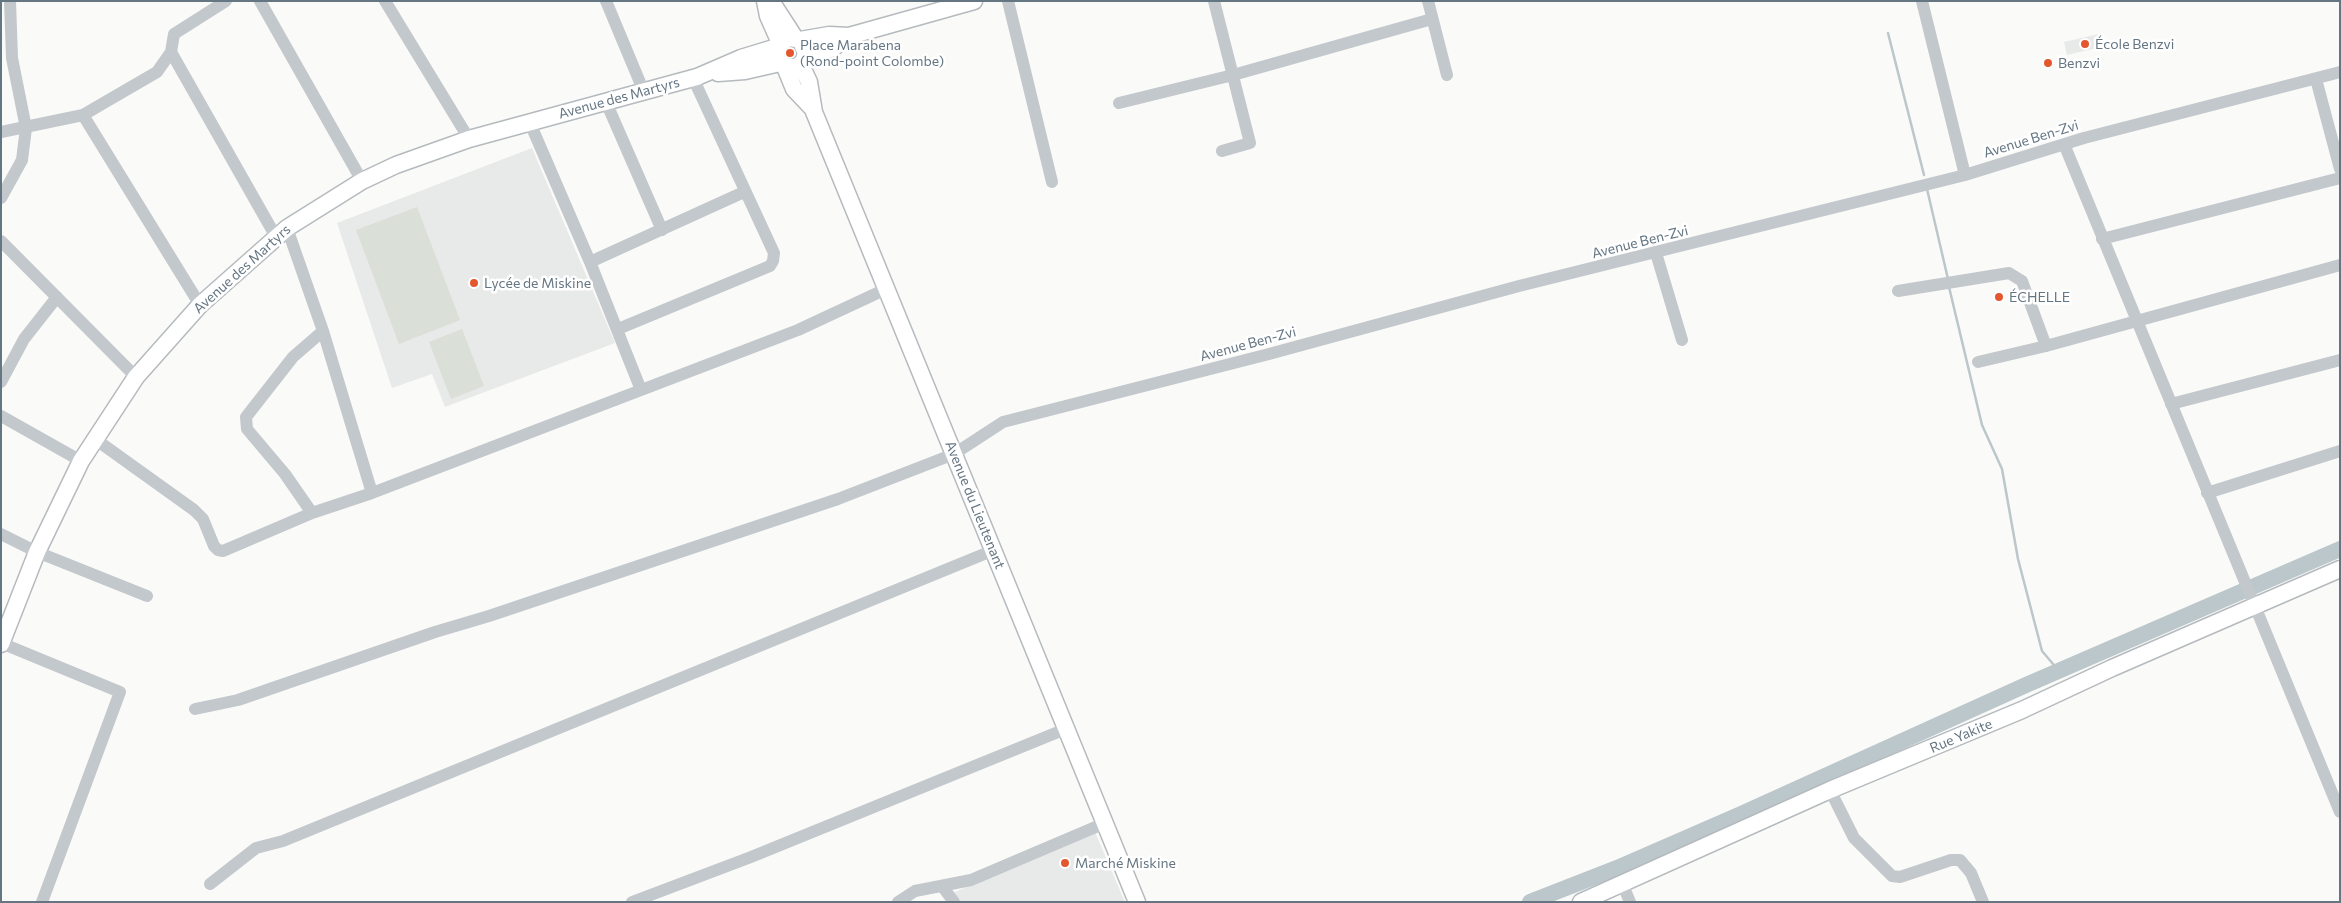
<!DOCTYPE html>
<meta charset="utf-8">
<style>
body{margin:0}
#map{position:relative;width:2341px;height:903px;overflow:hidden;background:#fafaf8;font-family:Commissioner,sans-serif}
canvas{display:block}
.frame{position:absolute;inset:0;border:2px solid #657683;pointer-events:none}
</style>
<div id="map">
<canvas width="2341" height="903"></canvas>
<div class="frame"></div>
</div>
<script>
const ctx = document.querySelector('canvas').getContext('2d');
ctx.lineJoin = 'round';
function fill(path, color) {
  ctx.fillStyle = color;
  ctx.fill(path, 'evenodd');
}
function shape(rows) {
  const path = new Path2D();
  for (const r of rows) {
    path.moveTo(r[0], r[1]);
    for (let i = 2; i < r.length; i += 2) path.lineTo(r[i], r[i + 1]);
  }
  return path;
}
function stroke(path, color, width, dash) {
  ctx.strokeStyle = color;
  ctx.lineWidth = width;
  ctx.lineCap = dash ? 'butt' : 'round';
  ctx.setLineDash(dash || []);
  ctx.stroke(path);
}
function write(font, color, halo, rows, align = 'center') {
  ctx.font = font + ' Commissioner,sans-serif';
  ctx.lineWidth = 5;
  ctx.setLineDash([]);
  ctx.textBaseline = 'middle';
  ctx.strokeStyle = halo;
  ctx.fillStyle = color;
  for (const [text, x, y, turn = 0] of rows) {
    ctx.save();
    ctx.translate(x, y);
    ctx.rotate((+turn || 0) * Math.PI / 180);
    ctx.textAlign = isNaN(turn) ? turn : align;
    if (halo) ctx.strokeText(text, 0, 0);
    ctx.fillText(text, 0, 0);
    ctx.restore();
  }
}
fill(shape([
 [2103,33,2105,46,2067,55,2064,42],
 [532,148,615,343,445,407,432,374,392,388,337,223],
 [1095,832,1125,902,952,902,948,895]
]), '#e8e9e9');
fill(shape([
 [417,207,460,320,399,344,356,230],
 [462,329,484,386,451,399,429,342]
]), '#dadfd7');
stroke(shape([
 [1888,33,1924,175],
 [1927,189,1948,279],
 [1949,287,1982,425,2002,469,2018,559,2042,651,2059,671]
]), '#bbc7cb', 2.5);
stroke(shape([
 [1530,902,1617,868,1741,814,2026,685,2340,549]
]), '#bbc7cb', 16);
const major = shape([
 [765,1,768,16,780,43],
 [771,1,795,38],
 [800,40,829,35,849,36,974,1],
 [805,59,833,48,849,36],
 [801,65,809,82,814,112,1137,902],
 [785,67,796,67,803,62,806,53,800,40,789,38,780,43,776,53,777,59,785,67,794,89,813,109],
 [718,73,745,71,780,63],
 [1,644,37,552,81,461,136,377,200,305,287,228,362,181,396,165,469,139,697,77,741,58,777,47],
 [1581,902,1830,790,2022,710,2112,668,2340,569]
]);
stroke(major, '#b5babe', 19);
stroke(shape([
 [260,1,362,181],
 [385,1,469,139],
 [606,1,644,92],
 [1008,1,1052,182],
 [1214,1,1250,143,1222,151],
 [1428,1,1447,75],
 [1922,1,1965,175],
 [171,52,276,237],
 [2316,79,2340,169],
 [606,102,662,230],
 [1119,103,1233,75,1432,19],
 [83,115,157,72,171,52,174,34,226,1],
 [530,123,590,262,641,390],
 [1,132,83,115,200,305],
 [2064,144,2340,812],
 [1,198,22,160,26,128,12,58,10,1],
 [287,228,323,331,372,493],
 [2102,239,2340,178],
 [1,241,136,377],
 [1656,253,1682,340],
 [590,262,744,192],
 [1898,291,2009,273,2022,281,2046,346],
 [618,329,770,266,773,261,774,253,693,78],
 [1978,362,2046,346,2340,265],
 [1,382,24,339,57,297],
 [2171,404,2340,360],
 [1,416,81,461],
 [95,439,194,510,203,519,214,546,218,550,223,551,312,513,372,493,798,330,886,289],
 [2207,493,2340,451],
 [312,513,285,474,247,429,246,417,293,357,323,331],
 [1,534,37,552,147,596],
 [1,643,120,692,42,902],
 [195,709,238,700,435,632,489,616,838,499,954,454,1003,422,1269,354,1519,286,1965,175,2084,138,2340,72],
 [1830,790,1854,838,1892,876,1900,877,1951,860,1960,860,1971,873,1983,902],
 [1622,883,1630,902],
 [210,884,256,848,283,841,994,550],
 [942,886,954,902],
 [632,902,751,857,1068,728],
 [898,902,915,891,971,880,1105,823]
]), '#c3c8cc', 12);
stroke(major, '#fff', 16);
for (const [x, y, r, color] of [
 [2085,44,5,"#e4572e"],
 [790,53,5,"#e4572e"],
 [2048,63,5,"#e4572e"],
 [474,283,5,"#e4572e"],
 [1999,297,5,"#e4572e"],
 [1065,863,5,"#e4572e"]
]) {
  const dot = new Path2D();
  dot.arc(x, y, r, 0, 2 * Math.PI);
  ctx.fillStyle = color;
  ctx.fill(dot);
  stroke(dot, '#fff', 2);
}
write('14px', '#657683', '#fff', [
 ["École Benzvi",2095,44],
 ["Place Marabena",800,45],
 ["(Rond-point Colombe)",800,61],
 ["Benzvi",2058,63],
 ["Lycée de Miskine",484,283],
 ["ÉCHELLE",2009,297],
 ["Marché Miskine",1075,863]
], 'left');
write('14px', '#657683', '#fff', [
 ["Avenue des Martyrs",619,98,-15],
 ["Avenue Ben-Zvi",2031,139,-17],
 ["Avenue Ben-Zvi",1640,242,-14],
 ["Avenue des Martyrs",242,269,-42],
 ["Avenue Ben-Zvi",1248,344,-15],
 ["Avenue du Lieutenant",975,505,68],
 ["Rue Yakite",1961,736,-23]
]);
</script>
